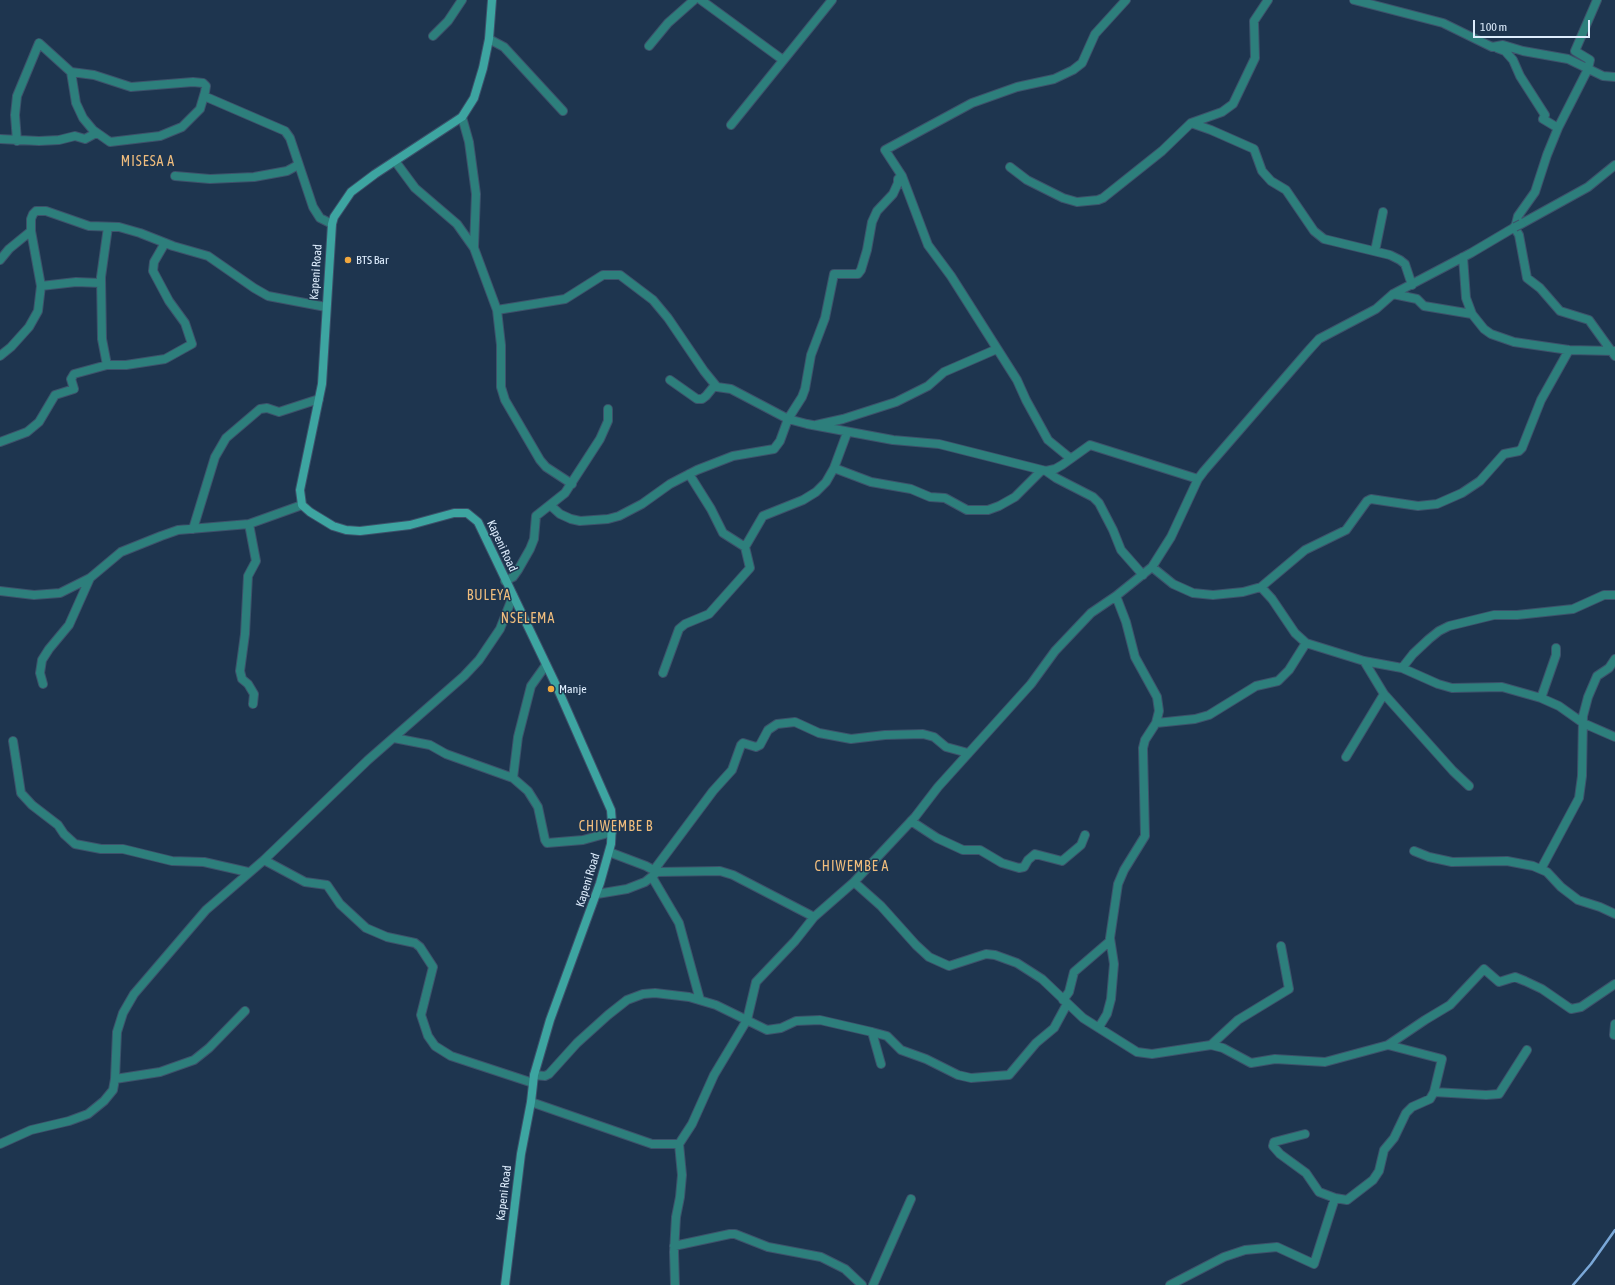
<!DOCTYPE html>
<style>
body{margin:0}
#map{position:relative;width:1615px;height:1285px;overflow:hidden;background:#1e354f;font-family:"Asap Condensed",sans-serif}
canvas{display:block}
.scale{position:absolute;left:1473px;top:20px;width:117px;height:18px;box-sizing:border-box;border:2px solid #deedfd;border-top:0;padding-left:5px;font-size:12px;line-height:14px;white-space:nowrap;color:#deedfd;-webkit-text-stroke:3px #1e354f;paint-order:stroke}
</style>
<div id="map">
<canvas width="1615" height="1285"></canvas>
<div class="scale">100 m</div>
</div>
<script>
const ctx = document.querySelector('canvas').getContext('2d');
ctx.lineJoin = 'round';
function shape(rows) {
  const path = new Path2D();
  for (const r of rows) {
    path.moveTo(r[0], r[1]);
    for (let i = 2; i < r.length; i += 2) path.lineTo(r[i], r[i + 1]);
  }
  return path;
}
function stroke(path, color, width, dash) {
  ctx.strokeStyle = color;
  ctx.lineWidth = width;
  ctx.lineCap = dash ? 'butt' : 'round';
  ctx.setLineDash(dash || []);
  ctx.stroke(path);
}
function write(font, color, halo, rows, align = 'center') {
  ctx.font = font + ' "Asap Condensed",sans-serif';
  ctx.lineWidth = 3;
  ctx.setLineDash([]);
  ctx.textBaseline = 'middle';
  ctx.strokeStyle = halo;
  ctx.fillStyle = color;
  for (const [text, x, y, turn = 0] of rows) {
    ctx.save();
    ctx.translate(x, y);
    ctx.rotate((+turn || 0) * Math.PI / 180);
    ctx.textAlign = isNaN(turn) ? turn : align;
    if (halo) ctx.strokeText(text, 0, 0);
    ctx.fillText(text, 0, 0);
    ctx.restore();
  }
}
stroke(shape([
 [1573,1285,1591,1264,1615,1230]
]), '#7ba8d8', 2.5);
const street = shape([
 [701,0,783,60],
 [1354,0,1443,23,1492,47,1503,45,1523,51,1568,59,1603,76,1615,77],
 [1597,0,1575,51,1590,60,1588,69,1558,128,1547,155,1535,192,1518,216,1515,228,1514,227,1519,235,1527,278,1540,288,1560,311,1589,320,1615,356],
 [433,36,448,21,462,0],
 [489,39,504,47,563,111],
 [649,46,668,23,694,0],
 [1497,48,1505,51,1513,60,1520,76,1545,115,1543,119,1558,128],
 [204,96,285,131,290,138,313,207,320,218,332,224],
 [462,117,469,142,476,194,474,247],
 [1191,123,1211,130,1254,149,1262,171,1271,181,1286,190,1314,231,1324,239,1390,255,1400,260,1405,264,1412,285],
 [731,125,832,0],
 [0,139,39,141,59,140,75,136,85,139,96,133],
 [17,141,15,115,17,96,39,43,71,72,94,75,131,87,193,82,203,83,206,86,205,92,200,109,182,127,160,136,110,142,93,130,83,118,76,103,71,72],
 [395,161,415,188,457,224,474,248,497,310,501,345,501,387,505,400,540,460,546,467,572,484],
 [1010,167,1027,180,1063,198,1077,202,1098,200,1103,198,1162,151,1191,123,1222,112,1233,104,1255,58,1254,21,1268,0],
 [175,176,210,179,254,177,287,171,298,165],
 [1521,224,1588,187,1615,165],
 [1375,251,1383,212],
 [1463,257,1466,298,1472,314,1484,329,1491,334,1514,342,1569,350,1614,351],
 [0,260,9,249,31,231,31,219,33,214,36,211,46,211,89,226,119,227,140,233,173,246,208,256,254,288,268,296,326,307],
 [41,286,76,282,101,283],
 [1393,294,1417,299,1424,306,1472,314],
 [497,310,565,299,603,275,620,275,653,300,668,318,704,371,717,387,731,389,788,419,807,424,893,440,939,444,1046,471,1056,478,1093,497,1099,503,1113,530,1121,550,1143,575],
 [0,356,11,347,29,327,38,311,41,286,31,231],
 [107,365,102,339,101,277,108,227],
 [670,380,697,399,702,399,706,396,715,385],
 [816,425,843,419,896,402,928,386,944,372,997,349],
 [0,442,27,432,39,422,55,395,74,389,71,379,74,374,107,365,126,365,165,359,192,344,185,323,169,301,153,271,154,262,165,243],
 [1070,458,1048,440,1026,400,1017,380,951,276,928,245,902,176,885,150,972,103,1017,87,1054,79,1073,70,1082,63,1095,34,1126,0],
 [834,468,871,482,911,489,930,497,945,498,967,510,988,510,999,506,1015,497,1042,470],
 [1046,471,1055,469,1062,465,1090,445,1198,479],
 [550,505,560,514,571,519,580,521,608,519,619,516,642,504,670,484,697,470,733,456,774,449,780,441,788,419,802,397,805,389,811,355,825,318,834,274,858,274,861,270,867,250,872,222,877,211,893,194,898,183,898,179,902,176],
 [249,524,256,561,248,576,245,634,240,671,242,679,248,684,254,694,253,704],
 [193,529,215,457,226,438,260,409,267,408,279,412,319,399],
 [745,547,763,516,803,500,816,492,826,482,834,468,847,433],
 [1152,567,1173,584,1193,593,1213,595,1243,592,1261,587,1305,550,1346,530,1367,501,1371,499,1418,506,1437,504,1462,493,1480,481,1504,454,1519,451,1522,448,1541,400,1569,350],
 [505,581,513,577,518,570,530,549,534,539,536,516,565,493,600,439,608,421,608,409],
 [1261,587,1272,599,1295,633,1306,643,1364,661,1402,668,1438,684,1452,688,1502,687,1541,698,1559,706,1583,723,1615,737],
 [0,591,34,595,60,593,90,578,121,552,161,536,178,530,249,524,302,505],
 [1364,661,1384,694,1453,771,1469,786],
 [1402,668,1413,654,1429,639,1439,631,1449,626,1494,615,1517,615,1573,609,1604,595,1615,595],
 [663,673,679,629,685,624,709,614,750,568,745,547,723,533,711,509,689,474],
 [43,684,40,673,42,660,49,649,69,625,90,578],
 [1541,698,1556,655,1556,648],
 [1156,723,1195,719,1209,715,1256,686,1278,681,1289,670,1306,643],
 [394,738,430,745,446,754,513,778,528,791,538,807,545,840,547,843,583,840,612,832],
 [13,741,21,793,32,805,58,825,64,834,75,844,101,849,123,849,172,861,204,862,248,872],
 [1346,757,1384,694],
 [513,778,518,737,531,686,546,665],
 [911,821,937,838,963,850,980,850,1002,863,1019,868,1024,867,1028,860,1035,854,1062,861,1081,845,1085,835],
 [1414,851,1429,857,1452,862,1507,861,1533,866,1547,872,1561,887,1578,900,1600,907,1615,914],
 [609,852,646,866,657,872,720,871,733,875,814,917],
 [264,860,305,882,327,885,340,904,366,928,387,937,415,943,420,947,433,967,421,1015,428,1036,435,1046,451,1056,533,1083],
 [1541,869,1579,798,1582,776,1583,716,1588,697,1597,676,1609,668,1615,659],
 [654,870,713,791,732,770,741,745,743,743,756,747,760,745,768,730,777,724,795,722,819,733,851,739,885,735,923,734,934,737,946,747,968,753],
 [652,877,679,923,700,1000],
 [854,882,881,906,916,945,929,957,949,966,986,954,995,955,1017,963,1042,979,1083,1018,1137,1052,1152,1054,1211,1045,1223,1048,1251,1063,1275,1059,1325,1062,1388,1045,1442,1059,1434,1092],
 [597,894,627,889,645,882,655,874],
 [1063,1000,1069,992,1074,972,1110,941],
 [1099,1027,1107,1014,1111,999,1114,964,1110,938,1118,884,1124,870,1145,836,1143,748,1145,740,1156,723,1159,711,1157,697,1135,657,1126,622,1116,596],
 [872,1032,881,1064],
 [1614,1035,1615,1024],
 [1211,1045,1238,1020,1289,989,1281,946],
 [1388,1045,1425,1020,1450,1005,1484,969,1499,982,1515,977,1525,981,1542,989,1571,1009,1581,1007,1615,984],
 [534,1075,545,1076,549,1074,577,1043,608,1015,627,1000,643,994,655,993,689,997,716,1005,767,1030,781,1028,796,1021,820,1020,872,1032,887,1036,901,1050,926,1059,958,1075,971,1078,1009,1075,1036,1043,1054,1028,1067,1004],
 [115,1079,160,1072,194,1060,209,1048,245,1011],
 [531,1102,652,1144,679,1144,692,1124,714,1075,747,1020,756,982,795,941,814,917,854,882,915,817,938,787,1031,684,1055,651,1091,613,1116,596,1152,567,1171,537,1198,479,1204,471,1309,350,1319,339,1376,309,1393,294,1471,253,1515,227],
 [1305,1134,1274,1142,1273,1146,1280,1154,1306,1173,1319,1192,1335,1198,1347,1200,1373,1180,1379,1171,1384,1150,1394,1138,1406,1113,1412,1107,1430,1099,1434,1092,1486,1095,1499,1094,1527,1050],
 [0,1144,31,1130,69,1121,88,1114,104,1101,113,1090,115,1079,117,1032,123,1013,134,994,206,910,264,860,368,760,464,676,479,660,500,629,513,596],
 [674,1246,730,1234,735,1234,768,1247,821,1257,845,1269,862,1285],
 [675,1285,674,1252,676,1217,680,1197,682,1175,679,1144],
 [873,1285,911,1199],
 [1170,1285,1224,1257,1245,1250,1277,1247,1314,1264,1335,1198]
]);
const secondary = shape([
 [492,0,489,39,483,68,474,98,462,117,375,174,351,192,334,217,332,224,322,384,300,490,302,505,310,512,333,526,346,530,360,531,410,525,454,513,467,513,478,522,556,685,611,810,612,823,611,844,600,883,550,1020,534,1075,531,1102,521,1154,505,1285]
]);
stroke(street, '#3d526b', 10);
stroke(secondary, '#3d526b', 10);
stroke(street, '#2d7f7c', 8);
stroke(secondary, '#3da5a1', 8);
const streetBridge = shape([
 [1515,227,1521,224]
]);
stroke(streetBridge, '#3d526b', 10, []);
stroke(streetBridge, '#2d7f7c', 8);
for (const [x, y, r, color] of [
 [348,260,4,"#f0a73e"],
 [551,689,4,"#f0a73e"]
]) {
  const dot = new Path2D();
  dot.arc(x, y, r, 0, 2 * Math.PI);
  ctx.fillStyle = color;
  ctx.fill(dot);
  stroke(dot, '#1e354f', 1.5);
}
write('12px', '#deedfd', '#1e354f', [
 ["BTS Bar",356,260],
 ["Manje",559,689]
], 'left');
write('12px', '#deedfd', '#1e354f', [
 ["Kapeni Road",316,272,-86],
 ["Kapeni Road",502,546,65],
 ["Kapeni Road",588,880,-73],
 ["Kapeni Road",504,1193,-83]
]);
ctx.letterSpacing = '1px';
write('14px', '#f0bd7d', '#1e354f', [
 ["MISESA A",148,162],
 ["BULEYA",489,596],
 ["NSELEMA",528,619],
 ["CHIWEMBE B",616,827],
 ["CHIWEMBE A",852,867]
]);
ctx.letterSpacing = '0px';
</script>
